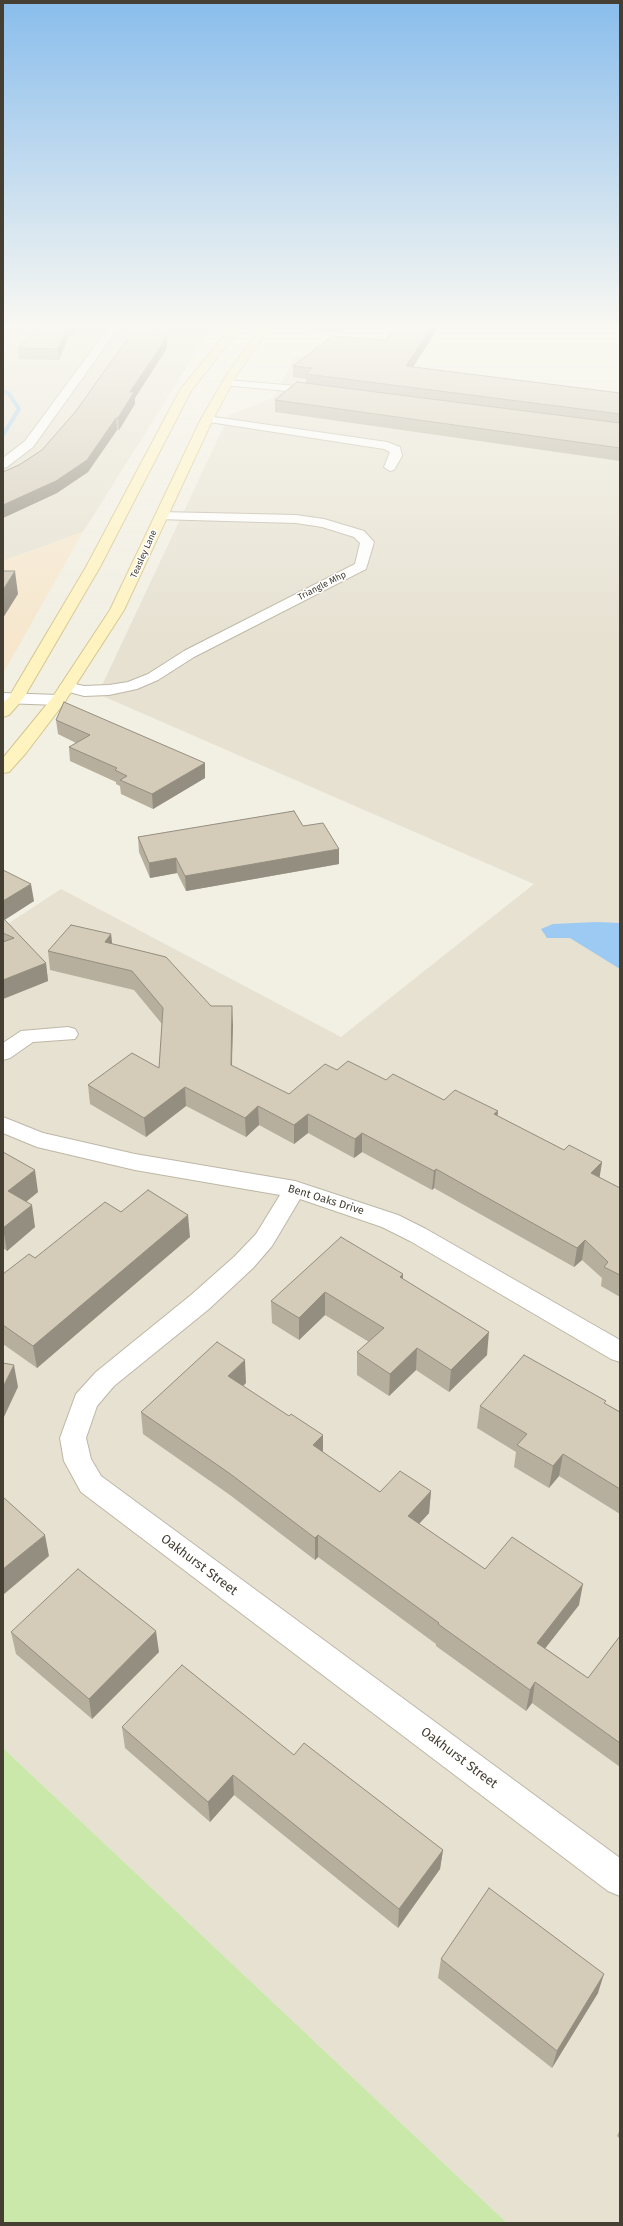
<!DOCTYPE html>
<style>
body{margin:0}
#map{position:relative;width:623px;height:2226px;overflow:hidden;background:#f2efe3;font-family:"Fira Sans",sans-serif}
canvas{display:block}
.frame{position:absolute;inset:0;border:4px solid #443e33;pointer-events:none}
</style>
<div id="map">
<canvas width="623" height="2226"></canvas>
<div class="frame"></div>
</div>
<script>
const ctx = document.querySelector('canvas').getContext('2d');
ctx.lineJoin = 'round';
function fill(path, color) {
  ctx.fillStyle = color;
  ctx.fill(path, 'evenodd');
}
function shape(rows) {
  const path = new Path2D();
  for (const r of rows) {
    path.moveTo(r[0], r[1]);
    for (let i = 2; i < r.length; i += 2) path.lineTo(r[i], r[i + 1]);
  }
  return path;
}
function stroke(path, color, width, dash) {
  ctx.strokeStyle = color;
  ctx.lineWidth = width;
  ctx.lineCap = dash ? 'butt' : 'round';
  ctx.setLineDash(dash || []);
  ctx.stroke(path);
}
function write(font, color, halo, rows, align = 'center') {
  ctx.font = font + ' "Fira Sans",sans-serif';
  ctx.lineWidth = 3;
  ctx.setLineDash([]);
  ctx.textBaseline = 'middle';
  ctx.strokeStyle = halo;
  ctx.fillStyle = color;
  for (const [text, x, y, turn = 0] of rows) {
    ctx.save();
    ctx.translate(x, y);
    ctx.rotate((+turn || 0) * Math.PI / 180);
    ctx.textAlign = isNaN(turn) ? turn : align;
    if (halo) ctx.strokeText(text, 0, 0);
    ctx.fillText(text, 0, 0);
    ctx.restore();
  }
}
fill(shape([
 [3,327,212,327,83,532,3,561],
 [296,355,614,395,620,392,620,2223,507,2223,3,1748,3,927,61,889,341,1037,534,884,98,694,229,415,273,398]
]), '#e6e1d1');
fill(shape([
 [83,532,18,647,3,673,3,561]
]), '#f6e7cd');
fill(shape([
 [3,1748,507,2223,3,2223]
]), '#c9e8aa');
fill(shape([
 [597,922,620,923,620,969,570,938,547,938,541,929,553,924]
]), '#9ccaf2');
stroke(shape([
 [3,391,9,394,19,409,3,435]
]), '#9ccaf2', 4);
const minor = shape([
 [109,327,119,327,33,447,7,467,3,468,3,458,25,441,109,327],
 [227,380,319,388,325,391,319,394,223,385,222,383,227,380],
 [207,416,387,442,400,447,402,456,394,470,390,471,384,467,390,452,384,449,203,421,201,419,207,416],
 [161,512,296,515,324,519,364,531,374,542,366,569,194,657,158,680,137,689,109,695,84,696,62,690,59,687,62,684,67,682,84,686,109,685,128,682,148,674,184,651,355,564,360,543,354,537,322,527,296,523,156,519,155,516,161,512],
 [3,693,58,695,64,697,66,700,64,703,58,705,3,703,3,693],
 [68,1027,75,1029,78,1034,75,1039,33,1042,10,1058,3,1060,3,1043,21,1031,68,1027],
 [3,1117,43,1133,135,1154,295,1181,398,1215,426,1229,620,1340,620,1362,611,1359,410,1241,382,1227,300,1199,272,1246,253,1268,209,1309,114,1386,97,1406,86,1438,91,1459,101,1476,620,1858,620,1896,608,1891,81,1492,64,1461,60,1438,76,1394,96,1372,191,1295,235,1256,256,1234,280,1195,135,1170,37,1147,3,1133,3,1117]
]);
const secondary = shape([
 [231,327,241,327,191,391,100,567,23,699,9,715,3,717,3,703,9,697,86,567,180,390,231,327],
 [260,327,270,327,236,376,213,419,124,610,64,703,26,753,9,772,3,773,3,758,52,698,110,610,201,419,226,376,260,327]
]);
stroke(minor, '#beb7a6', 2);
stroke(secondary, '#d4c691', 2);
fill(minor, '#fff');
fill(secondary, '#fff3c0');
fill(shape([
 [35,327,81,327,73,336,69,336,59,360,19,359,18,348,36,332],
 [182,327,187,327,185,334],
 [310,327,346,327,341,333,310,330],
 [395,327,439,327,413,367,620,393,620,461,275,412,275,400,306,383,306,379,293,377,293,366,386,340],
 [167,337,167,348,135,398,135,404,119,430,117,430,88,472,57,493,3,518,3,472,19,465,42,450],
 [56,720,205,763,205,778,153,809,121,794,120,786,116,784,116,782,70,761,69,747,76,743,58,734],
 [303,826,339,864,186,891,177,873,150,878,139,852,138,837],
 [3,870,34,901,4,920,46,963,48,981,3,999],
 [111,934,112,944,211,1006,233,1025,232,1066,289,1094,337,1070,386,1080,444,1100,498,1111,497,1116,564,1150,602,1162,599,1177,620,1188,620,1297,601,1286,602,1278,582,1260,574,1267,434,1188,432,1190,362,1152,354,1158,308,1133,294,1144,259,1125,246,1137,186,1106,146,1137,90,1104,88,1085,159,1068,162,1024,134,990,50,970,48,951],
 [3,1152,38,1192,26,1202,35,1227,7,1251,3,1248],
 [121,1212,190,1237,37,1368,3,1344,3,1274],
 [403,1274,403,1279,487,1355,449,1392,416,1370,389,1396,357,1375,357,1352,369,1342,325,1315,299,1340,272,1323,271,1301],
 [246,1383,243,1386,323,1452,380,1492,431,1491,429,1513,419,1524,485,1569,579,1605,545,1648,588,1678,620,1636,620,1767,532,1703,526,1711,436,1646,436,1644,318,1557,315,1560,230,1495,143,1434,141,1412],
 [605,1404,620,1412,620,1514,559,1476,549,1488,514,1467,516,1452,477,1428,480,1406],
 [11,1632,159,1652,92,1719,16,1654],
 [122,1727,294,1755,443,1850,440,1869,398,1928,234,1795,210,1822,125,1748],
 [441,1959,598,1993,552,2068,438,1978],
 [620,2129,620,2139,617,2136]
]), '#b6af9e');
fill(shape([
 [67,327,68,327,69,336,59,360,58,349],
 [73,327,81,327,73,336],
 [185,327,187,327,185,334],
 [341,327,346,327,341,333],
 [432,327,439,327,406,378,406,366],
 [167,337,167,348,135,398,135,404,119,430,118,418,130,392],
 [116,418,117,430,88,472,57,493,3,518,3,505],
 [15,571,18,594,3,618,3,590],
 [205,763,205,778,153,809,152,794],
 [339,849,339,864,186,891,185,876],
 [176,858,177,873,150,878,149,863],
 [31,884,34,901,3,921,3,901],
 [111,934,113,952,105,942],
 [46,963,48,981,3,999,3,980],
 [232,1006,233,1025,231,1084,231,1065],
 [185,1087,186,1106,146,1137,144,1118],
 [258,1106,259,1125,246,1137,245,1118],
 [498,1111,496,1130,494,1114],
 [308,1114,308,1133,294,1144,294,1125],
 [362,1133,362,1152,354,1158,355,1139],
 [602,1162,599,1181,591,1173],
 [436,1169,434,1188,432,1190,434,1171],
 [35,1170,38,1192,12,1213,8,1191],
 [32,1205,35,1227,7,1251,3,1228],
 [188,1215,190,1237,37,1368,33,1346],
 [585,1240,582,1260,574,1267,577,1248],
 [403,1274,402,1296,400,1277],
 [325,1292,325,1315,299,1340,299,1318],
 [489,1332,487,1355,449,1392,451,1370],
 [417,1348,416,1370,389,1396,390,1374],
 [245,1360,246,1383,230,1398,228,1376],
 [14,1365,18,1387,3,1419,3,1387],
 [323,1435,323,1457,313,1445],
 [563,1454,559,1476,549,1488,553,1466],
 [431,1491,429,1513,406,1538,408,1516],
 [45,1535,49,1556,3,1595,3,1569],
 [318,1535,318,1557,315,1560,315,1538],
 [583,1584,579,1605,533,1664,537,1643],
 [156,1631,159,1652,92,1719,89,1699],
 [535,1682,532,1703,526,1711,530,1690],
 [233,1775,234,1795,210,1822,208,1802],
 [443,1850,440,1869,398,1928,399,1909],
 [604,1974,598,1993,552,2068,557,2051]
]), '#948e81');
const building = shape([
 [41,327,67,327,58,349,18,348,41,327],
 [136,327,156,327,167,337,130,392,134,392,118,418,116,418,87,460,56,481,3,505,3,472,19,465,42,450,76,411,136,327],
 [395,327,432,327,406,366,620,393,620,414,306,374,312,368,293,366,332,336,386,340,395,327],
 [297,382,620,423,620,448,275,400,297,382],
 [3,571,15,571,3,590,3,571],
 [64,702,205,763,152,794,120,780,127,776,115,770,117,768,69,747,90,735,56,720,64,702],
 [294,811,303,826,323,823,339,849,185,876,176,858,149,863,138,837,294,811],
 [3,870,31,884,3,901,3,870],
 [3,918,46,963,3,980,3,942,14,938,3,933,3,918],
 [71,925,111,934,105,942,166,957,211,1006,232,1006,231,1065,289,1094,325,1064,337,1070,348,1061,386,1080,393,1074,444,1100,455,1090,498,1111,494,1114,564,1150,569,1145,602,1162,591,1173,620,1188,620,1275,604,1267,608,1262,585,1240,577,1248,436,1169,434,1171,362,1133,355,1139,308,1114,294,1125,258,1106,245,1118,185,1087,144,1118,88,1085,132,1053,159,1068,163,1008,132,971,48,951,71,925],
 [3,1152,35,1170,8,1191,32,1205,3,1228,3,1152],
 [148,1190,188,1215,33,1346,3,1325,3,1274,29,1254,35,1258,105,1202,121,1212,148,1190],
 [341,1237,403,1274,400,1277,489,1332,451,1370,417,1348,390,1374,357,1352,384,1328,325,1292,299,1318,271,1301,341,1237],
 [217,1342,245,1360,228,1376,289,1416,291,1414,323,1435,313,1445,380,1492,400,1471,431,1491,408,1516,485,1569,512,1537,583,1584,537,1643,588,1678,620,1636,620,1743,535,1682,530,1690,438,1624,439,1623,318,1535,315,1538,229,1473,141,1412,217,1342],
 [524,1355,606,1401,604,1403,620,1412,620,1489,563,1454,553,1466,517,1445,527,1434,480,1406,524,1355],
 [3,1363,14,1365,3,1387,3,1363],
 [3,1497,45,1535,3,1569,3,1497],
 [78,1569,156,1631,89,1699,11,1632,78,1569],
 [182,1665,294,1755,304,1743,443,1850,399,1909,233,1775,208,1802,122,1727,182,1665],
 [489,1888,604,1974,557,2051,441,1959,489,1888]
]);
fill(building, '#d4cbb8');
stroke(building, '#948e81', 1);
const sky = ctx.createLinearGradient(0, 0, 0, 639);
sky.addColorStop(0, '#89bdec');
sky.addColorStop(0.51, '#f9f8f2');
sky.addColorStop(1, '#f9f8f200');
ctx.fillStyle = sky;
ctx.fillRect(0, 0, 623, 639);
write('9px', '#443e33', '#fff', [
 ["Teasley Lane",144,554,-66],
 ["Triangle Mhp",322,586,-27]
]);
write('11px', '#443e33', '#fff', [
 ["Bent Oaks Drive",326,1200,17]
]);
write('13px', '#443e33', '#fff', [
 ["Oakhurst Street",199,1565,37],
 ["Oakhurst Street",459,1758,37]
]);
</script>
